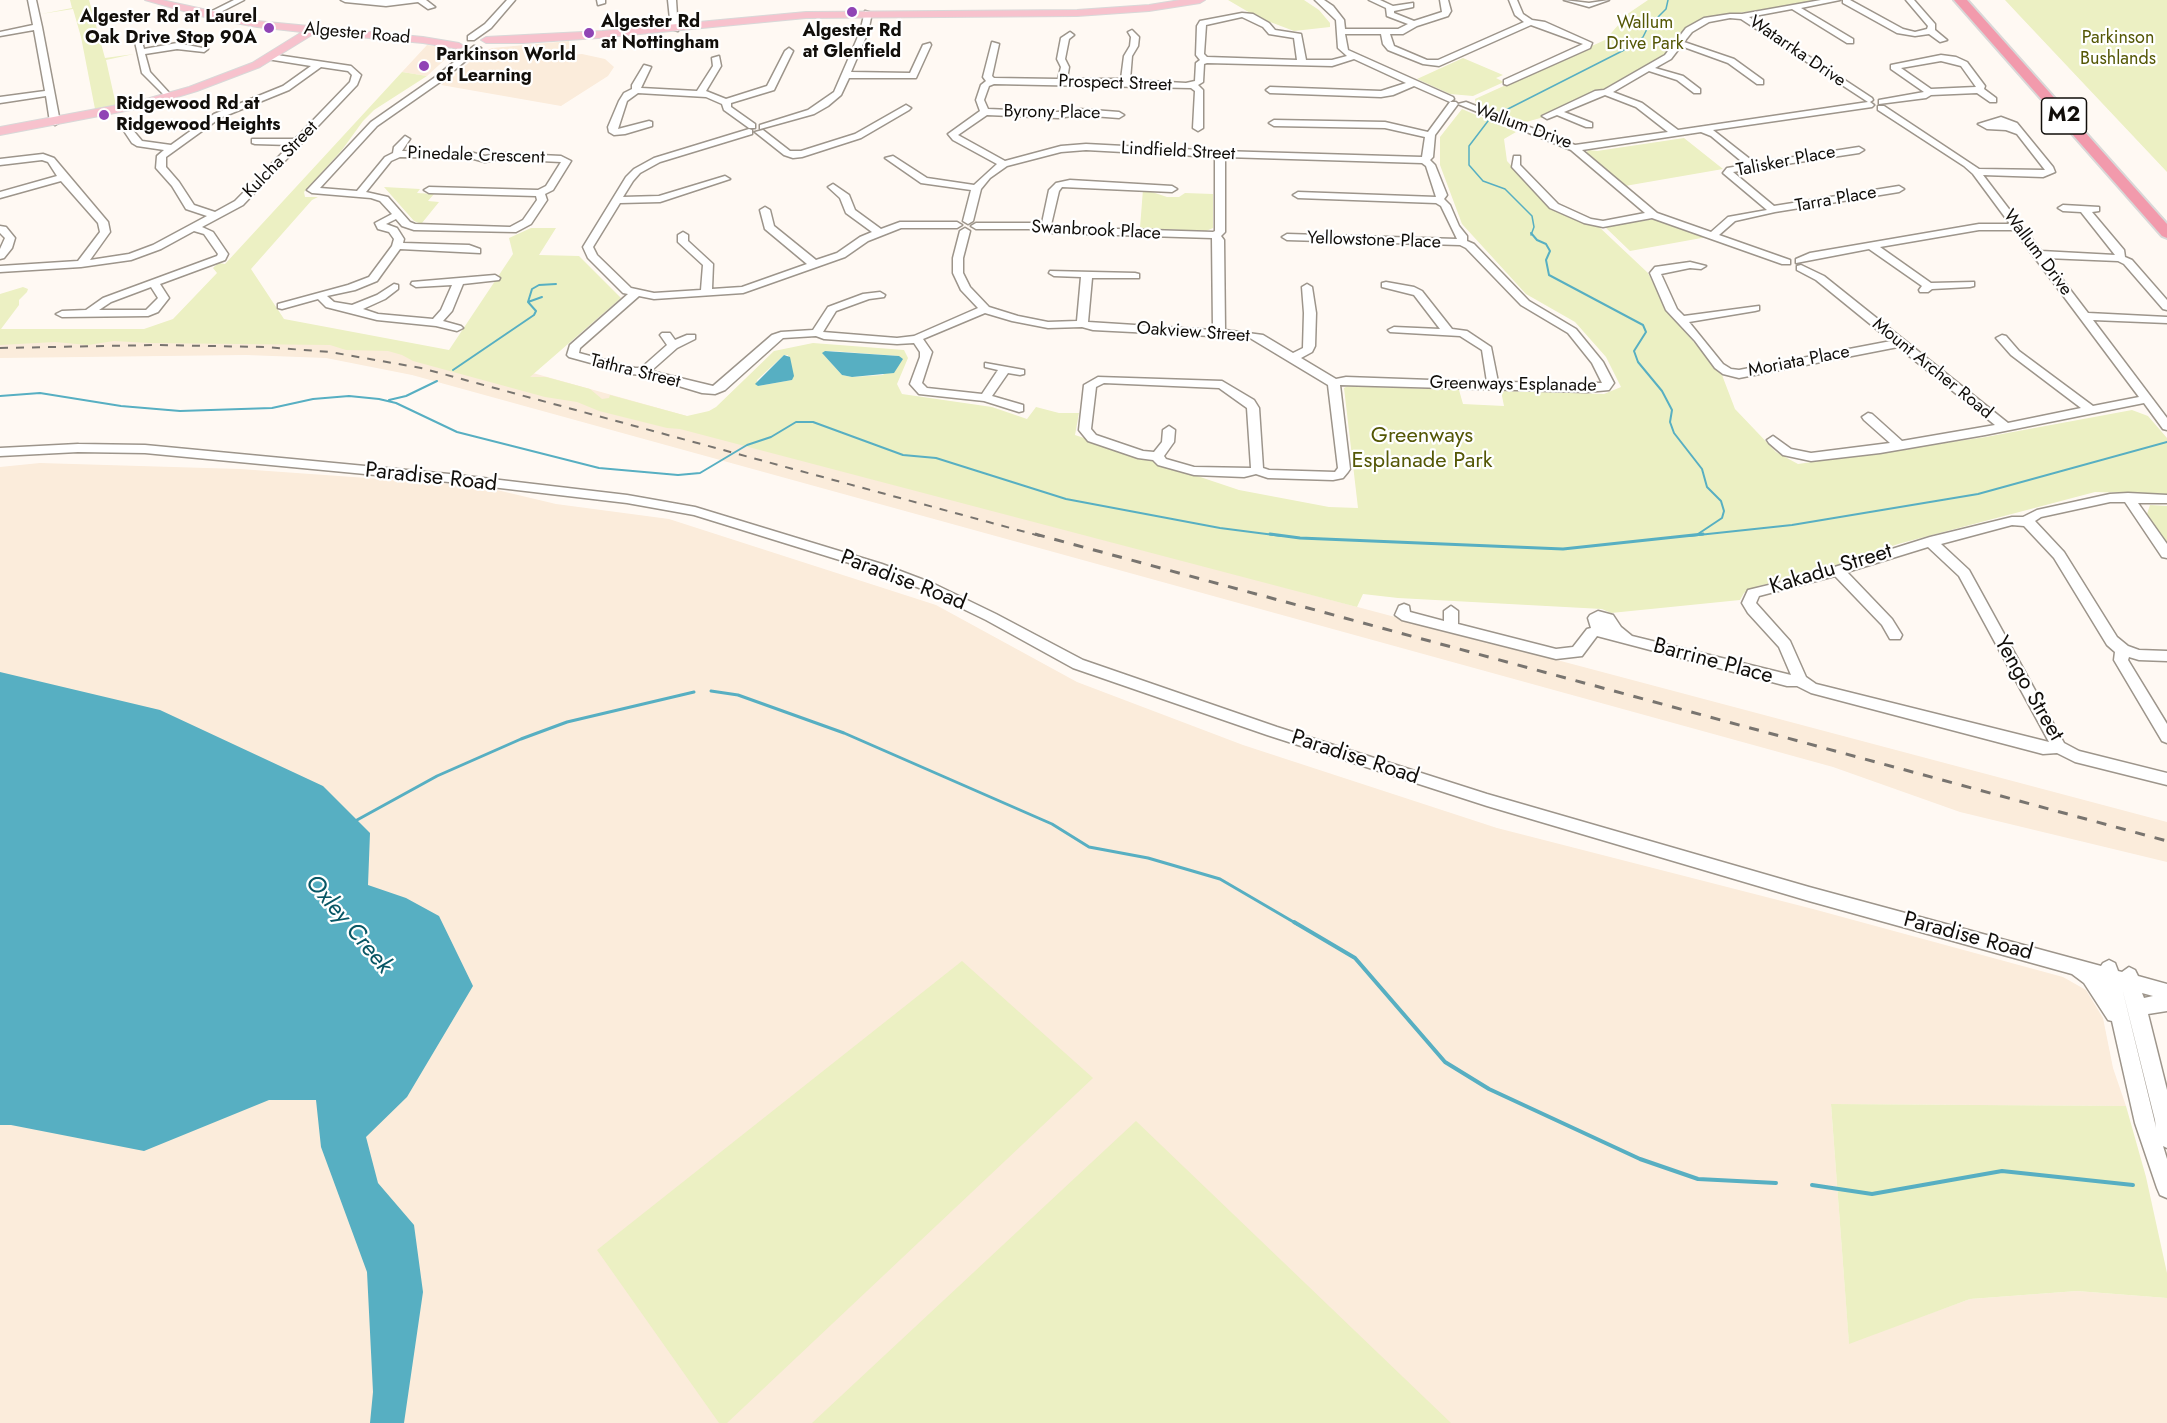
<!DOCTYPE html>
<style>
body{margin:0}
canvas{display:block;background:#fff9f3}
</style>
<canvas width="2167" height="1423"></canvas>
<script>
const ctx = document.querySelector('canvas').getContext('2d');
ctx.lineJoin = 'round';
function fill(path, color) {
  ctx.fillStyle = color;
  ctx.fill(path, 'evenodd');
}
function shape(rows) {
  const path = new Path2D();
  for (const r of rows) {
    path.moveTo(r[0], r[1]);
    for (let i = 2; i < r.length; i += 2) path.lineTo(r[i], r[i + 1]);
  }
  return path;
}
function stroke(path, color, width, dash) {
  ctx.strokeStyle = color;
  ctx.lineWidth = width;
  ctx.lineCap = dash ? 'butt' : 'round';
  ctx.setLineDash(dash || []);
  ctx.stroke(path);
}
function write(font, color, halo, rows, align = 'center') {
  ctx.font = font + ' Jost,sans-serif';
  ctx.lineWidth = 4.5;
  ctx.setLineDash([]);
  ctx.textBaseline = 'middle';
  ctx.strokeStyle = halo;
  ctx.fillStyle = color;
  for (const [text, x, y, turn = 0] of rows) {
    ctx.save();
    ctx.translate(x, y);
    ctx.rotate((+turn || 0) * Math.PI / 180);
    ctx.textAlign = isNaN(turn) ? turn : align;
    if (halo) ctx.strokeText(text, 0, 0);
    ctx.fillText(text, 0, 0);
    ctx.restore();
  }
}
fill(shape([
 [569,41,569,55,582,54,605,59,614,67,608,76,561,106,441,85,481,53,492,48],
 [427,45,448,48,451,54,427,76,402,72],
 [0,330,311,333,528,377,533,373,687,416,1242,561,1301,592,2167,822,2167,862,1960,812,1833,767,412,375,326,358,246,355,0,358],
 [40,463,240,469,480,486,556,504,669,519,936,605,1077,682,1243,745,1497,828,1813,909,2063,977,2086,990,2103,1018,2113,1068,2126,1106,1831,1104,1849,1343,1970,1299,2077,1291,2167,1298,2167,1423,0,1423,0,467]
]), '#fbecdb');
fill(shape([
 [70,0,89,0,105,58,134,54,106,60,116,105,95,109,81,37,73,9,41,14,72,8],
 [1228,0,1304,0,1319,10,1330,23,1330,27,1294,31,1257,17],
 [1648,0,1823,0,1706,18,1687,30,1663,56,1603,90,1544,117,1519,124,1476,105,1475,99,1605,40,1620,23,1619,21,1623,17],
 [2005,0,2167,0,2167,172,2019,15],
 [1463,58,1503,75,1496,78,1504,82,1473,96,1450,94,1417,79],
 [402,72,427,76,374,110,363,121,342,150,304,192,305,197,318,197,312,200,251,269,284,319,449,350,513,254,509,238,531,228,556,228,539,255,579,256,621,298,530,377,546,377,590,389,602,399,609,398,610,395,687,416,709,411,716,407,774,351,813,343,904,350,908,358,897,384,902,394,992,407,1027,419,1036,407,1059,413,1079,413,1075,435,1239,490,1329,507,1358,508,1344,388,1348,386,1459,390,1463,404,1504,406,1501,391,1604,394,1621,387,1606,357,1575,322,1526,294,1462,224,1440,165,1440,137,1462,109,1516,132,1504,139,1507,161,1549,207,1584,223,1597,225,1648,273,1667,311,1722,375,1735,409,1776,452,1798,464,1986,437,2132,410,2148,416,2167,438,2167,494,2095,492,1898,544,1818,572,1758,586,1744,593,1740,600,1611,613,1602,609,1398,598,1363,594,1357,607,680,429,667,428,599,411,577,402,545,397,413,361,402,355,388,351,346,350,330,345,149,343,114,341,88,345,55,342,0,345,0,294,23,287,28,289,27,292,19,300,19,305,1,329,144,329,173,319,217,273,213,268,215,266,219,263,225,264],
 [825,351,832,351,899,356,883,375,852,377,842,375,823,354],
 [784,355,788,355,792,380,758,386,757,380],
 [1684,138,1723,169,1625,186,1585,153,1589,150,1597,151],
 [384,187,420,189,417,193,434,194,428,201,439,202,422,223,419,223,414,221],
 [1143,189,1167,197,1179,197,1185,193,1213,194,1213,228,1206,231,1140,228],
 [1648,220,1656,220,1707,237,1630,251,1605,227],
 [2150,505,2167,506,2167,543,2147,514],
 [962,961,1093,1078,727,1423,719,1423,597,1250],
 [1831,1104,2126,1106,2146,1177,2167,1273,2167,1298,2077,1291,1970,1299,1849,1344],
 [1136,1121,1451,1423,812,1423]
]), '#ecf0c3');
fill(shape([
 [825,351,899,356,903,359,894,373,852,377,842,375,822,353],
 [784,355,790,357,794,376,792,380,758,386,755,384],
 [0,672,160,710,323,786,370,833,368,885,406,898,439,916,473,986,407,1097,366,1137,378,1183,414,1225,423,1292,404,1423,370,1423,373,1392,367,1272,321,1147,316,1100,269,1100,144,1151,11,1125,0,1125]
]), '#57afc2');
stroke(shape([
 [1500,113,1632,46,1643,37,1648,27,1666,9,1668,0],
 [1488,121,1469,146,1469,165,1483,181,1505,189,1532,216,1534,227,1531,235]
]), '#57afc2', 1.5);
stroke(shape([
 [1531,233,1537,240,1546,244,1550,251,1546,260,1549,275,1643,325,1646,332,1634,351,1638,362,1662,391,1672,410,1670,422,1674,433,1702,469,1707,487,1721,501,1724,511,1722,518,1698,534],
 [528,302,542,297],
 [453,370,534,315,536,311,528,302,532,289,539,285,556,284],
 [0,396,40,393,121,406,180,411,272,408,313,399,349,396,379,399,396,403,457,432,599,468,678,475,700,473,747,445,771,437,796,422,813,422,903,455,936,458,1066,499,1220,528,1282,536],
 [389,400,406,396,437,381],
 [1689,536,1792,525,1978,494,2167,442]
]), '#57afc2', 2);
stroke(shape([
 [1270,534,1300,538,1563,549,1703,534],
 [711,691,738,695,844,733,1052,824,1089,847,1148,858,1220,879,1297,924],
 [357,820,437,776,521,739,567,722,694,692]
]), '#57afc2', 3);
stroke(shape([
 [1294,922,1355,958,1445,1062,1489,1089,1640,1159,1698,1179,1776,1183],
 [1812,1185,1872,1194,2002,1171,2133,1185]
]), '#57afc2', 4);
const minor = shape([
 [28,0,36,0,42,27,60,122,55,125,50,122,46,96,0,103,0,97,45,91,34,30,0,36,0,32,33,25,28,0],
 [234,0,244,0,211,17,204,15,234,0],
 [341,0,426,0,435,7,428,9,418,2,386,6,345,2,341,0],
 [507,0,515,0,491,28,474,40,468,40,468,36,485,24,507,0],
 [597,0,605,0,605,3,598,5,597,0],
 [668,0,676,0,678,31,671,29,668,0],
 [1315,0,1324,0,1333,6,1344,20,1345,29,1398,29,1408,24,1387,16,1386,8,1369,0,1380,0,1393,6,1413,3,1413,7,1394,11,1394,13,1414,21,1442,12,1440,0,1448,0,1451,11,1448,16,1417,26,1403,34,1390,34,1394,46,1427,60,1438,60,1524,22,1515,15,1509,0,1517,0,1523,14,1532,20,1545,22,1592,43,1590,48,1507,85,1504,84,1504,80,1583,44,1531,25,1439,66,1423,64,1388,50,1383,44,1381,34,1345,34,1348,50,1453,97,1454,99,1450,102,1414,86,1393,95,1381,97,1270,93,1266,90,1270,87,1381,91,1406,83,1354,59,1332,66,1207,63,1204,64,1203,82,1198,85,1203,90,1203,128,1198,131,1193,128,1195,91,1191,88,994,84,989,86,984,100,988,109,1058,112,1079,109,1119,112,1124,115,1119,118,1079,115,1058,118,987,115,958,135,1005,161,1061,146,1086,144,1220,151,1422,157,1425,137,1385,128,1274,126,1269,123,1274,120,1385,122,1428,132,1450,102,1456,102,1458,104,1435,135,1433,157,1430,160,1435,165,1447,195,1444,199,1450,205,1459,226,1467,236,1467,241,1474,244,1529,301,1576,329,1603,362,1614,383,1609,390,1587,392,1340,385,1350,469,1348,472,1343,478,1333,480,1268,478,1256,474,1244,477,1194,475,1158,465,1153,460,1138,458,1088,441,1079,430,1084,385,1098,377,1222,381,1254,400,1259,408,1263,468,1269,470,1335,472,1338,468,1328,385,1250,338,1093,330,1082,327,1048,328,1012,321,985,313,923,339,932,352,922,383,927,388,982,394,998,370,985,367,985,363,1024,370,1024,374,1020,375,1008,373,992,396,1023,405,1023,411,1019,412,984,401,919,394,910,384,920,357,920,352,914,343,897,344,824,339,816,336,783,338,725,390,715,394,702,393,642,375,631,374,569,357,567,355,570,345,628,294,623,293,588,258,583,247,626,177,634,169,654,158,749,129,752,130,752,134,660,162,640,173,633,181,623,197,659,196,725,176,730,179,660,202,620,203,593,247,597,255,631,288,654,293,701,290,703,265,678,242,678,235,683,232,688,235,688,241,713,264,712,289,742,287,807,264,765,229,760,210,765,207,770,210,774,226,816,260,837,253,860,237,872,232,846,213,840,198,828,187,833,184,849,195,855,210,881,229,900,222,957,222,962,225,957,228,901,228,868,241,845,257,743,293,654,299,639,296,580,348,579,353,635,368,641,368,667,345,660,335,662,333,670,333,675,340,687,335,695,335,695,339,677,348,651,371,713,386,772,335,781,332,813,330,828,307,863,294,880,292,885,295,884,297,869,299,836,311,823,332,897,338,914,336,978,308,961,290,953,273,953,258,960,231,965,228,970,231,963,258,963,273,970,287,989,307,1018,316,1048,322,1077,321,1081,277,1054,276,1049,273,1050,271,1135,273,1139,274,1139,278,1092,278,1088,322,1213,330,1212,238,1052,233,1044,229,976,229,971,226,976,223,1042,223,1049,190,1056,183,1070,180,1172,186,1177,189,1172,192,1062,187,1059,191,1051,225,1054,227,1213,232,1215,231,1215,157,1086,150,1061,152,1007,166,990,178,981,189,973,221,968,224,963,221,971,190,921,183,885,158,893,156,927,178,974,185,997,164,953,140,948,134,980,111,976,100,981,85,986,81,983,77,992,42,999,44,992,76,994,78,1058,79,1061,67,1057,59,1061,38,1070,32,1074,35,1069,39,1065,59,1069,67,1067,79,1121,79,1124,56,1130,46,1131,37,1128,32,1132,30,1139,37,1138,46,1132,56,1130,80,1186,83,1195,81,1196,63,1200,60,1196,55,1197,26,1200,21,1242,13,1253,14,1269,23,1275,30,1301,34,1306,60,1332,60,1347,56,1338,48,1336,20,1315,0],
 [1242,17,1263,27,1269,34,1294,38,1297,60,1207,57,1204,54,1206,25,1242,17],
 [1225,157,1422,163,1426,166,1436,197,1298,192,1293,195,1298,198,1436,203,1441,206,1457,239,1287,234,1282,237,1287,240,1460,245,1466,248,1521,305,1568,333,1592,363,1602,383,1498,382,1491,347,1467,331,1452,329,1422,291,1414,287,1386,282,1382,283,1382,287,1414,295,1440,329,1394,327,1388,330,1390,332,1460,336,1482,350,1487,382,1346,377,1336,379,1301,358,1312,352,1315,346,1316,313,1312,287,1307,284,1302,287,1304,313,1303,348,1293,353,1263,335,1225,330,1224,240,1221,236,1225,232,1225,157],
 [1104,383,1219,388,1247,408,1251,468,1194,467,1166,459,1164,456,1174,442,1175,430,1169,426,1163,430,1162,442,1154,452,1143,451,1096,435,1091,429,1096,387,1104,383],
 [1564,0,1589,3,1609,0,1589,7,1564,0],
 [1821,0,1840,0,1801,8,1853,39,1853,43,1847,43,1792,9,1749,17,1872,98,1873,100,1870,102,1874,105,1872,107,1713,130,1755,163,1859,147,1864,150,1859,153,1733,172,1774,206,1899,186,1904,189,1899,192,1775,212,1735,221,1719,235,1790,260,1790,264,1782,264,1652,218,1603,227,1584,223,1550,208,1512,167,1514,156,1520,156,1520,165,1558,204,1591,219,1603,221,1645,213,1571,150,1458,104,1466,102,1575,145,1668,132,1636,107,1605,95,1564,112,1592,123,1592,127,1586,127,1557,115,1547,119,1542,116,1595,91,1604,90,1665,55,1686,28,1704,18,1730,14,1742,14,1821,0],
 [1730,18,1741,19,1868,102,1678,130,1642,103,1613,92,1649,71,1677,80,1694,93,1700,93,1700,89,1683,76,1655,68,1671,59,1681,46,1728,63,1757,84,1763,84,1763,80,1734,59,1684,42,1692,32,1709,22,1730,18],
 [1701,132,1711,136,1746,165,1727,168,1723,173,1767,210,1728,217,1711,232,1657,213,1582,150,1701,132],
 [1843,0,1850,0,1903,29,1915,32,1927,29,1928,26,1906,0,1914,0,1935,24,1935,30,1947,40,1940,42,1929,34,1915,36,1897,33,1843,3,1843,0],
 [865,11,872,13,868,32,851,72,910,73,923,45,930,43,931,45,916,78,849,78,841,95,828,106,814,114,760,129,760,125,808,110,834,92,860,32,865,11],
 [133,33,140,35,144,49,177,43,208,49,204,52,177,49,145,54,150,72,173,97,169,100,142,73,133,33],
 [474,46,481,48,440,82,377,126,320,188,357,191,385,157,393,153,394,147,405,136,410,139,402,151,470,152,485,156,499,153,561,156,571,161,553,190,545,194,547,200,531,224,516,232,414,230,402,226,396,219,386,224,397,228,404,239,403,243,469,245,480,249,480,253,400,249,377,281,355,290,327,296,334,302,352,305,377,295,394,284,398,285,398,289,385,299,363,309,378,314,433,319,441,310,452,285,416,287,411,284,412,282,495,275,500,278,499,280,463,284,452,311,443,321,461,326,463,328,457,331,436,326,377,320,326,307,318,299,282,309,278,308,278,304,348,285,369,277,392,246,394,239,389,232,378,229,375,223,392,214,380,201,371,198,312,193,307,190,371,122,434,78,474,46],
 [400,157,470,158,485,162,499,159,561,162,546,186,538,190,429,187,424,190,429,193,536,196,537,200,523,220,510,227,415,224,410,222,388,197,366,192,391,161,400,157],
 [789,48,793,51,774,90,731,103,731,107,755,124,755,128,749,128,724,110,722,104,706,97,638,93,627,101,618,129,649,121,652,122,652,126,625,134,614,135,609,132,608,127,619,101,624,93,632,89,632,85,644,65,651,67,641,88,697,91,713,66,712,58,719,56,721,66,706,91,726,99,767,86,785,51,789,48],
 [270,54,351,66,361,75,357,85,243,205,202,227,213,232,228,254,225,260,160,284,169,298,158,312,148,316,62,317,56,314,62,311,86,310,103,298,217,256,218,254,204,234,194,231,161,249,131,260,81,267,0,272,0,266,78,261,100,232,98,223,61,181,0,198,0,192,57,176,48,162,42,160,0,165,0,159,43,154,54,158,108,222,110,232,90,260,129,254,153,245,207,216,186,209,172,186,156,168,157,156,164,150,137,146,132,143,124,131,132,129,142,141,171,145,214,114,283,86,311,66,267,59,267,55,270,54],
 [321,67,348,71,352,75,350,82,295,139,252,139,252,143,255,144,290,145,235,201,215,212,194,205,179,182,166,167,166,157,220,118,289,90,321,67],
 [151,287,158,298,146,310,99,310,111,302,151,287],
 [1941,55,1956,57,1967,62,1985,86,1984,89,1996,98,1996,102,1990,102,1977,93,1931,95,1926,98,1879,104,1879,100,1924,92,1891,69,1891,65,1941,55],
 [1941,61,1961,66,1976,87,1931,89,1901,68,1941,61],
 [906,105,911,108,909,110,861,138,802,157,793,158,784,155,755,132,763,130,790,151,801,151,855,134,906,105],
 [1878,106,1884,106,1979,169,2045,170,2017,134,2006,130,1987,129,1978,124,2001,117,2017,123,2053,167,2055,172,2043,177,1983,175,2041,251,2115,255,2081,212,2063,211,2058,208,2063,205,2099,207,2099,211,2092,212,2124,250,2125,257,2132,260,2167,300,2167,310,2163,309,2124,264,2118,261,2046,258,2088,313,2167,317,2167,323,2093,320,2167,418,2167,430,2163,429,2144,403,1985,435,1880,453,1811,461,1783,455,1769,443,1767,440,1773,436,1791,449,1811,453,1890,443,1864,420,1862,417,1868,413,1872,414,1902,441,1995,425,1898,347,1739,378,1723,374,1715,368,1695,341,1666,310,1650,273,1655,267,1690,262,1706,266,1701,269,1690,268,1661,274,1677,309,1684,316,1759,306,1759,310,1755,311,1689,322,1723,364,1731,369,1739,370,1891,341,1816,280,1797,270,1797,266,1801,265,1824,276,2008,423,2081,408,2011,355,1996,338,2002,335,2006,336,2019,351,2093,406,2139,397,2014,230,1979,230,1880,247,1931,283,1974,282,1974,286,1970,287,1932,289,1928,292,1920,292,1919,290,1922,286,1869,249,1796,263,1796,259,1810,253,1979,224,2010,224,1973,174,1964,166,1878,110,1878,106],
 [0,226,6,227,15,238,12,248,4,258,0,259,0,249,5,238,0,233,0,226],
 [78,444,145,445,449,474,627,495,695,507,882,564,932,583,996,614,1083,660,1277,727,1487,794,1809,887,2101,966,2103,963,2109,960,2115,963,2118,971,2122,972,2129,967,2135,970,2138,976,2167,984,2167,1011,2148,1014,2167,1090,2167,1148,2163,1146,2167,1159,2167,1198,2160,1195,2157,1188,2135,1123,2112,1021,2108,1020,2084,983,2072,974,1809,901,1487,806,1267,735,1073,668,986,620,922,589,872,570,694,515,627,503,449,482,145,453,78,452,0,456,0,448,78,444],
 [2122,988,2155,1120,2156,1128,2155,1123,2122,988],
 [2142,993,2153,996,2144,998,2142,993],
 [2128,493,2167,495,2167,503,2138,503,2167,544,2167,558,2162,557,2125,502,2110,502,2041,517,2035,521,2064,552,2117,637,2128,646,2139,650,2167,651,2167,661,2139,660,2129,657,2128,660,2167,724,2167,743,2162,741,2114,660,2115,652,2107,645,2054,558,2024,526,2012,525,1941,544,1969,570,2064,743,2079,751,2167,773,2167,785,2075,762,2057,753,2043,754,1811,693,1797,686,1787,686,1597,636,1582,656,1556,659,1402,620,1395,615,1399,606,1404,604,1409,606,1410,612,1444,621,1444,611,1451,606,1458,611,1458,624,1556,649,1573,647,1587,629,1591,628,1588,618,1590,615,1598,611,1613,615,1621,627,1632,636,1791,675,1779,647,1748,613,1742,603,1748,590,1806,576,1930,537,2012,517,2023,517,2037,510,2110,494,2128,493],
 [1928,547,1959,576,2049,742,1816,684,1806,677,1790,641,1756,603,1759,596,1835,576,1882,625,1890,639,1900,639,1902,635,1892,619,1847,572,1928,547]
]);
const major = shape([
 [145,0,162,0,257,21,423,37,459,43,464,46,459,49,423,43,315,33,260,67,197,91,141,108,0,135,0,127,139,101,189,87,252,63,302,32,257,27,208,18,145,0],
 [1180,0,1205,0,1200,3,1149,11,1077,16,806,18,598,38,523,43,486,43,481,40,486,37,602,31,806,12,1077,10,1149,5,1180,0]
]);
const highway = shape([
 [1954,0,1967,0,2167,224,2167,238,2162,236,1954,0]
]);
stroke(minor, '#9d958b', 3);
stroke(major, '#d9d8d8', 2);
stroke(highway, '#d9d8d8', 4);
fill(minor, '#fff');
fill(major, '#f7c2cd');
fill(highway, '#f29aac');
stroke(shape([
 [0,348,156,345,265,347,330,352,421,368,1040,536]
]), '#78746f', 2, [8, 8]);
stroke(shape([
 [1035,534,2167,841]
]), '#78746f', 3, [10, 10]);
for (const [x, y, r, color] of [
 [852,12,6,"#9044b5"],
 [269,28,6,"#9044b5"],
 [589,33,6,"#9044b5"],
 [424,66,6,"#9044b5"],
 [104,115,6,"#9044b5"]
]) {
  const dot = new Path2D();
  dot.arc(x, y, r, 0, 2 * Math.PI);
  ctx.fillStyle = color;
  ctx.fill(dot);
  stroke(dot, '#fff', 2);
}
write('bold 18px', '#110e0a', '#fff', [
 ["Algester Rd at Laurel",257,18,"right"],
 ["Oak Drive Stop 90A",257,39,"right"],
 ["Algester Rd",601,23],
 ["at Nottingham",601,44],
 ["Algester Rd",852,32,"center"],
 ["at Glenfield",852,53,"center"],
 ["Parkinson World",436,56],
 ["of Learning",436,77],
 ["Ridgewood Rd at",116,105],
 ["Ridgewood Heights",116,126]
], 'left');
write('18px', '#545705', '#fff', [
 ["Wallum",1645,24],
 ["Drive Park",1645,45],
 ["Parkinson",2118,39],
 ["Bushlands",2118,60]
]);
write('18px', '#110e0a', '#fff', [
 ["Algester Road",357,34,5],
 ["Watarrka Drive",1797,52,34],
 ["Prospect Street",1115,84,2],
 ["Byrony Place",1052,113,1],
 ["Wallum Drive",1523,127,20],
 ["Lindfield Street",1178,152,3],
 ["Pinedale Crescent",476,156,2],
 ["Kulcha Street",281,160,-46],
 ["Talisker Place",1786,162,-11],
 ["Tarra Place",1836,200,-10],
 ["Swanbrook Place",1096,231,3],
 ["Yellowstone Place",1374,241,2],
 ["Wallum Drive",2037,253,53],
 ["Oakview Street",1193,333,4],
 ["Moriata Place",1799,362,-11],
 ["Mount Archer Road",1932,369,39],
 ["Tathra Street",635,372,14],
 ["Greenways Esplanade",1513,385,1]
]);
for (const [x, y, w] of [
 [2064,116,45]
]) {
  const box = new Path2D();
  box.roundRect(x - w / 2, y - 18, w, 36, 4.5);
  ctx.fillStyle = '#fff';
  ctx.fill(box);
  stroke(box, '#110e0a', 1.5);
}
write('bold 21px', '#110e0a', null, [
 ["M2",2064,116]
]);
write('22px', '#545705', '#fff', [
 ["Greenways",1422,437],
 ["Esplanade Park",1422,462]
]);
write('22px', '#110e0a', '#fff', [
 ["Paradise Road",431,478,6],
 ["Kakadu Street",1831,570,-17],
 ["Paradise Road",903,581,21],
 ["Barrine Place",1713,662,15],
 ["Yengo Street",2028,689,60],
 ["Paradise Road",1355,758,18],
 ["Paradise Road",1968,937,15]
]);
write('italic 24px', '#085765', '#fff', [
 ["Oxley Creek",348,925,50]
]);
</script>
